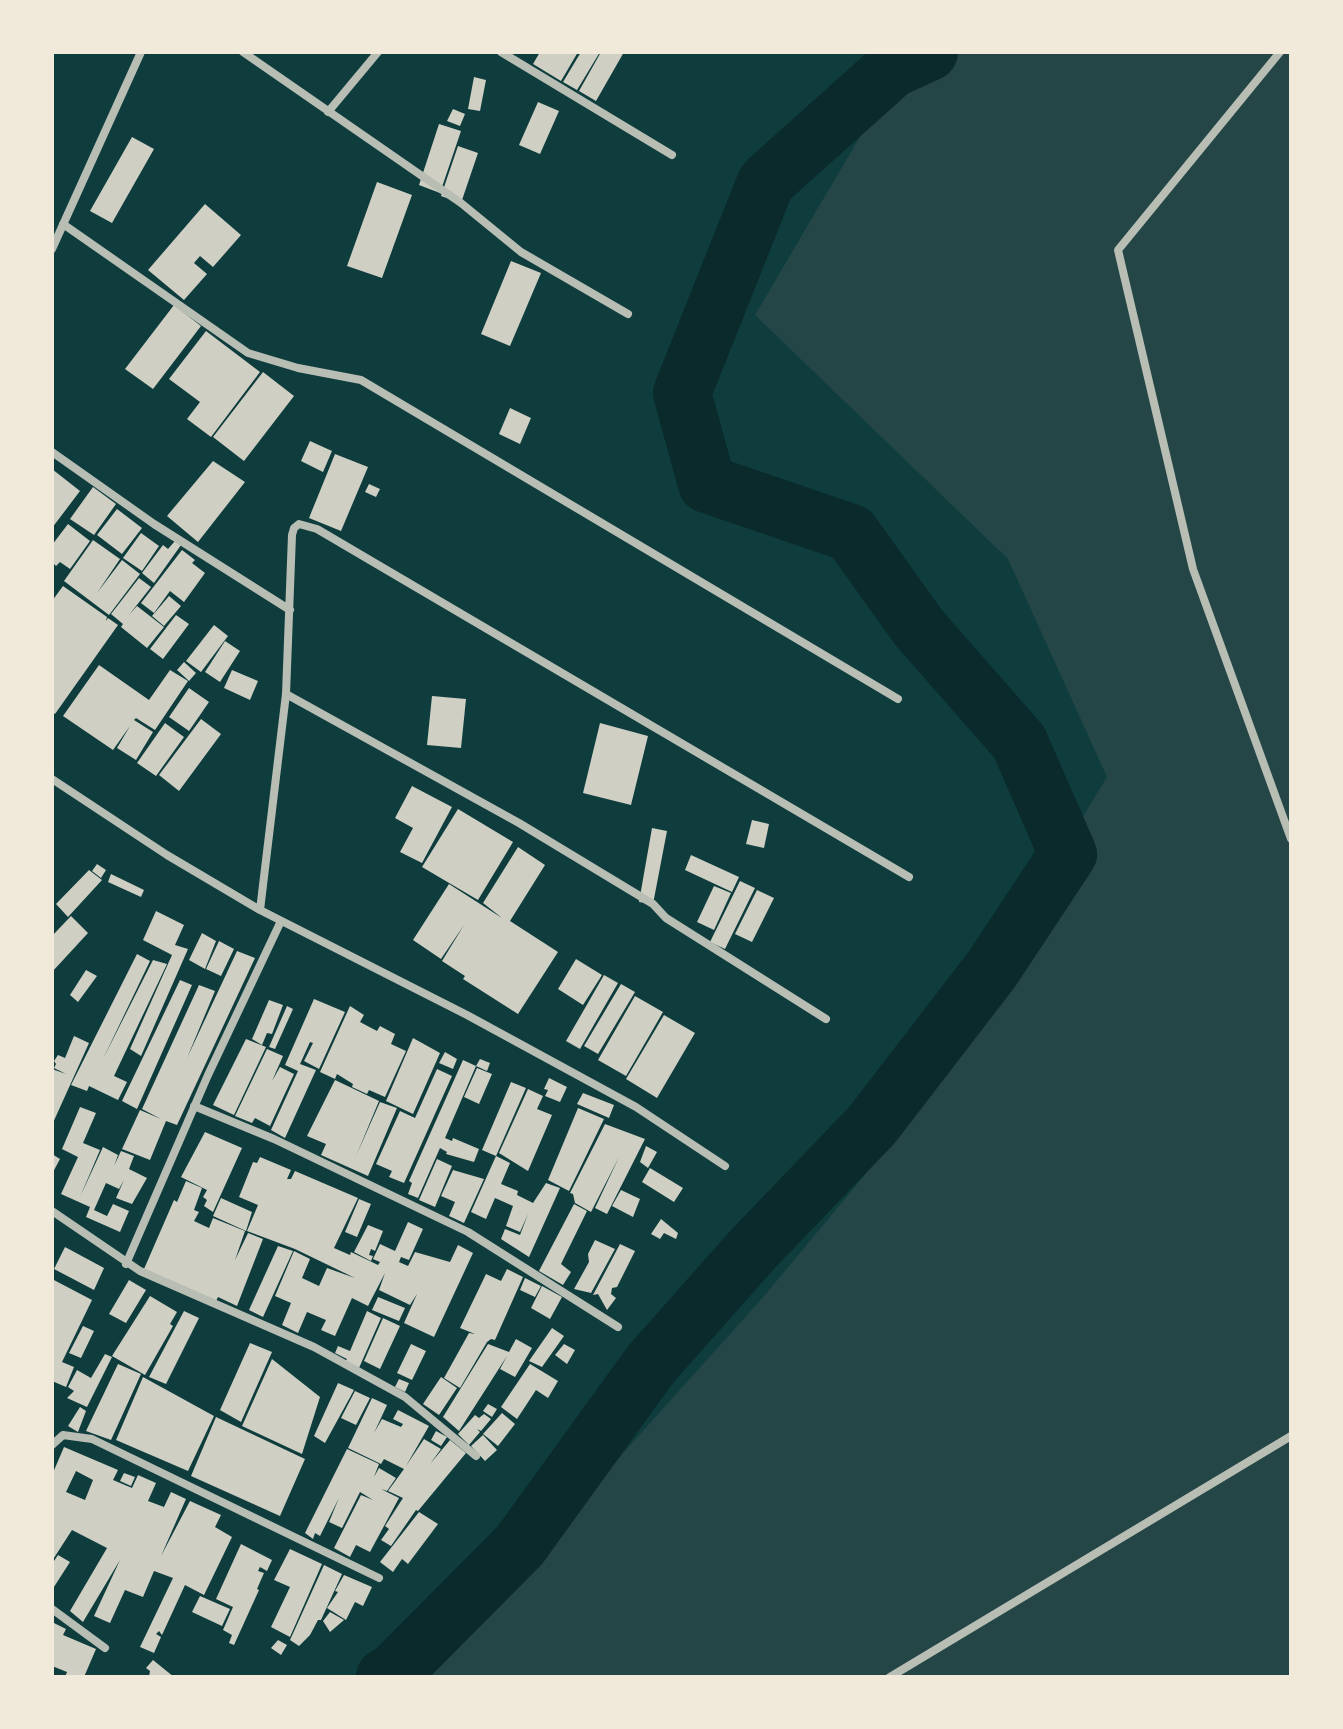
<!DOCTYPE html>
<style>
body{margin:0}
#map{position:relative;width:1343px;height:1729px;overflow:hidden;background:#0f3d3e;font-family:"IBM Plex Sans",sans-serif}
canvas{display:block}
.frame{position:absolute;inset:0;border:54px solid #f1e9da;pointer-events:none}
</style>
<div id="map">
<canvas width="1343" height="1729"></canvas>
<div class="frame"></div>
</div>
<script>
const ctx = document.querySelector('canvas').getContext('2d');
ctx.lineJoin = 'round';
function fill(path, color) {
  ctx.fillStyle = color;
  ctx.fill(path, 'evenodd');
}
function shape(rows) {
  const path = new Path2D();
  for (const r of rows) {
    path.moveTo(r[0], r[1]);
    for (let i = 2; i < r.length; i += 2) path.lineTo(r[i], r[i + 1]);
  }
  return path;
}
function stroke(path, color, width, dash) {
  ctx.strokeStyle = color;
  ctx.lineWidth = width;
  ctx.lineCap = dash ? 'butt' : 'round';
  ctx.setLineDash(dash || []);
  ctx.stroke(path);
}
fill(shape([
 [914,52,1291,52,1291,1677,391,1677,446,1638,599,1480,765,1295,864,1176,1107,777,1008,559,755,315,908,55]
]), '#244646');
stroke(shape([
 [385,1677,393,1673,520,1545,651,1364,752,1250,872,1125,992,969,1068,854,1019,742,919,628,851,533,707,484,682,393,766,182,892,69,929,52]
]), '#0a2a2b', 58);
fill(shape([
 [540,52,578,52,561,81,533,64],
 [581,52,600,52,577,90,563,82],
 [601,52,624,52,596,101,579,91],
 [474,77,486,80,480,111,468,109],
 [538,102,559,111,540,154,519,145],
 [453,109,465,114,460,126,447,121],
 [439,124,461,131,440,193,419,185],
 [132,137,154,149,112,223,90,211],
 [458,146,478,153,461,203,441,196],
 [377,182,412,195,382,278,347,266],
 [205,204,241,235,213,267,200,256,194,263,207,274,184,300,148,270],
 [511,261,541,273,510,346,481,334],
 [174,305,201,326,153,389,125,369],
 [206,331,260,372,211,437,187,419,200,402,169,379],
 [263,372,294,396,244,461,213,437],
 [510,408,531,418,520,444,499,434],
 [310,441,332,451,323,472,301,461],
 [335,454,368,467,341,531,309,518],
 [213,461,245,482,198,542,167,516],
 [52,469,80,491,52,528],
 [369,484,380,489,376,497,365,492],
 [93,487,116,504,94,535,70,519],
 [117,509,142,528,122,554,97,535],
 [68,524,90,541,70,569,60,562,56,566,52,562,52,545],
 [141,533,159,546,142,571,123,558],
 [93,540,120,559,97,593,122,560,140,574,109,615,64,581],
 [175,541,181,545,154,583,142,573,163,545,168,549],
 [182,550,195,560,192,563,205,573,184,602,170,591,154,613,141,603],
 [139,578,151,587,129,615,137,606,164,627,147,648,121,627,123,624,111,614],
 [63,586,107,617,106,621,108,618,118,625,55,714,52,712,52,601],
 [169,596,181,606,164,626,152,616],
 [176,615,189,624,163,659,150,649],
 [214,625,228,636,201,672,186,661],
 [225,641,240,651,220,682,205,672],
 [184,662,196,673,189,681,177,670],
 [99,665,149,700,170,670,188,681,155,730,136,718,134,720,153,732,136,760,117,748,130,726,113,750,63,716],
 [232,670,258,681,250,700,224,688],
 [189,688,209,702,189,731,169,717],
 [432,696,466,699,461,748,427,745],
 [201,719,221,734,179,791,159,775],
 [165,723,184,737,156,776,137,763],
 [600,723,648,736,631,805,583,793],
 [412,786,452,807,422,863,400,852,413,828,395,818],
 [458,809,513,842,478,900,422,867],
 [752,820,769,824,764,848,746,844],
 [652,828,667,831,653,904,639,902],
 [518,847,545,865,510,921,558,952,518,1014,463,979,465,976,442,961,464,925,441,959,413,940,449,884,502,918,483,903],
 [691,855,739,877,732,892,685,870],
 [97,864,106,870,101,878,92,871],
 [89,870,102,880,68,917,56,904],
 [111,874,144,890,141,897,108,882],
 [740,881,755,888,725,949,710,942],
 [714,886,731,893,714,930,697,922],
 [757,890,774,898,752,942,735,934],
 [156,911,184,925,175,945,188,949,141,1056,130,1049,172,955,143,940],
 [71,916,88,933,52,972,52,936],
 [202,933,216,941,205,969,189,960],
 [219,941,234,949,221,976,206,969],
 [237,951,255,958,177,1125,166,1121,150,1160,122,1149,140,1110,161,1119,142,1109,199,985,215,991,187,1058],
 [137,954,150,961,103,1059,153,960,167,964,114,1076,127,1082,118,1100,89,1086,87,1091,71,1085],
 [576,959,602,975,583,1005,558,989],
 [86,970,97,976,78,1002,70,995],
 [604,975,618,983,580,1049,566,1041],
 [180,980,192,985,137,1109,122,1101],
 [621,984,635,992,598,1054,584,1046],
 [635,996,663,1012,626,1076,598,1060],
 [314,999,345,1012,319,1069,304,1061,313,1043,310,1042,300,1064,316,1070,285,1138,271,1130,298,1071,285,1065],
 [269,1000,283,1005,272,1034,267,1033,262,1045,252,1039],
 [287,1006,293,1009,275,1049,269,1047],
 [350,1006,364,1015,360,1022,377,1031,380,1026,395,1034,391,1044,406,1051,385,1097,369,1090,367,1094,352,1087,353,1084,337,1074,335,1079,320,1072],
 [664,1015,695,1033,657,1098,626,1079],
 [74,1036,89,1043,52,1125,52,1069,66,1074,54,1068,56,1064,54,1061,58,1055,65,1058],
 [413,1038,440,1053,413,1114,386,1101],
 [246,1039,266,1047,234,1115,213,1105],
 [267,1049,283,1056,272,1081,280,1067,294,1074,270,1126,255,1118,252,1123,235,1116],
 [445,1052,457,1059,453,1069,439,1063],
 [480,1059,490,1063,487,1071,476,1066],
 [463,1060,476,1066,445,1138,452,1141,453,1138,479,1149,474,1162,446,1154,447,1152,440,1148,418,1198,408,1194,412,1183,409,1181],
 [477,1068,492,1074,479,1104,464,1097],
 [437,1069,452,1076,404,1183,389,1177,392,1171,376,1164,400,1111,415,1118],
 [549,1078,567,1087,560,1102,545,1096,548,1090,544,1089],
 [335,1080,379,1101,356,1156,380,1102,397,1108,368,1176,321,1155,326,1144,307,1136],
 [511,1082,526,1088,496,1156,482,1150],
 [528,1089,543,1096,537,1109,552,1115,528,1171,499,1153],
 [583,1093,614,1105,609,1118,577,1104],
 [80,1107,96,1113,83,1143,100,1150,80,1197,103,1147,118,1155,114,1166,121,1151,134,1156,129,1169,147,1178,132,1204,116,1198,124,1180,119,1189,106,1183,94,1210,107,1216,113,1204,129,1211,120,1232,86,1217,90,1207,61,1194,78,1157,62,1149],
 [578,1108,604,1119,569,1191,548,1180],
 [605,1124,645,1139,607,1214,595,1208,619,1157,591,1212,575,1203,573,1194,570,1193],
 [205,1132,242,1148,213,1212,204,1206,207,1200,203,1197,207,1190,181,1177],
 [646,1146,657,1152,648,1168,640,1162],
 [52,1154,60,1159,52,1174],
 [496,1156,510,1163,501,1184,518,1191,517,1195,533,1203,546,1183,560,1188,529,1257,501,1239,505,1229,520,1235,528,1214,520,1232,506,1226,513,1206,495,1198,486,1219,471,1212],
 [260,1157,291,1170,287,1179,291,1179,295,1171,358,1198,334,1248,350,1255,351,1252,378,1265,380,1262,373,1259,380,1244,395,1251,408,1222,423,1229,409,1260,401,1257,399,1262,408,1266,415,1252,450,1262,458,1245,473,1253,434,1337,404,1323,417,1294,410,1305,379,1290,385,1273,368,1306,352,1298,335,1336,321,1330,326,1320,307,1312,298,1333,282,1325,291,1303,275,1296,294,1251,310,1259,302,1278,319,1286,327,1268,355,1278,295,1249,247,1231,258,1205,239,1197,253,1162,257,1163],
 [437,1159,452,1166,435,1207,419,1200],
 [650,1168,683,1188,674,1202,642,1182],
 [453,1170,484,1179,464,1223,449,1216,455,1202,441,1196],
 [186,1181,202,1188,194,1210,199,1212,194,1221,209,1228,213,1218,245,1231,235,1260,248,1233,263,1239,237,1306,218,1297,216,1301,144,1269,174,1200,177,1202],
 [621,1190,640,1199,633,1217,612,1206],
 [221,1198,252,1212,246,1231,213,1216],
 [359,1199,371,1204,357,1237,345,1232],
 [574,1204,587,1211,561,1264,571,1272,563,1285,539,1271],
 [661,1219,678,1233,676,1239,664,1233,660,1239,651,1234],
 [368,1225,383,1231,375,1251,371,1249,369,1255,373,1256,371,1261,354,1252],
 [595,1240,615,1249,591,1293,574,1289,589,1262,588,1254],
 [620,1244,635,1251,617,1287,612,1288,611,1294,616,1298,607,1310,598,1294,593,1295],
 [278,1246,293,1251,263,1317,249,1310],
 [65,1247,104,1268,94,1290,54,1269],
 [507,1269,523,1277,495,1340,491,1339,487,1342,460,1388,444,1378,469,1333,475,1334,460,1328,486,1274,501,1281],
 [525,1278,541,1286,535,1297,520,1290],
 [52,1279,92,1300,62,1362,74,1367,66,1387,52,1381],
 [129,1280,146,1290,126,1323,109,1314],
 [542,1286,562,1297,550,1319,531,1308],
 [150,1296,177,1312,170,1324,173,1326,145,1375,112,1356],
 [378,1297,405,1308,399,1321,372,1310],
 [184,1311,199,1318,166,1384,149,1377],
 [367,1311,381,1318,359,1368,345,1362,347,1359,335,1353,338,1346,350,1351],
 [383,1318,400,1326,380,1369,364,1361],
 [83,1326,94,1331,81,1358,69,1353],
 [552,1328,564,1336,542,1367,529,1361],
 [516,1339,532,1348,515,1377,500,1369,507,1356,459,1431,443,1417,488,1344,509,1352],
 [250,1343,272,1352,241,1422,220,1410],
 [411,1344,426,1351,412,1380,397,1373],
 [564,1344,575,1350,567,1364,555,1355],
 [105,1354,112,1357,87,1407,67,1398,74,1391,68,1387,77,1370,91,1378],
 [272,1359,320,1397,302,1454,242,1426],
 [118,1364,141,1374,111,1440,86,1431],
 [530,1364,558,1381,548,1398,536,1390,517,1419,501,1407],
 [143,1377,214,1416,188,1471,116,1440],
 [441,1377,457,1388,439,1415,423,1404],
 [399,1379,409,1383,405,1392,395,1387],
 [338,1383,354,1390,325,1443,314,1436],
 [355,1391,370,1398,356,1425,341,1418],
 [372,1398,387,1405,374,1433,382,1419,401,1427,403,1424,393,1419,398,1410,429,1426,406,1466,424,1439,441,1449,430,1464,450,1440,466,1453,418,1511,416,1510,391,1546,381,1540,389,1529,385,1526,403,1498,388,1491,404,1469,384,1459,381,1464,348,1448],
 [488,1404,497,1409,492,1417,483,1411],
 [80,1407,86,1411,78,1432,68,1426],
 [502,1413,515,1424,498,1446,483,1434],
 [484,1414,491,1419,481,1431,477,1429,480,1432,469,1445,458,1434,475,1415,479,1418],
 [216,1417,305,1459,280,1516,191,1476],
 [436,1431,447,1437,441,1446,431,1440],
 [483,1435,497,1450,485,1461,471,1446],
 [64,1447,118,1470,113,1480,132,1488,138,1475,156,1483,148,1501,164,1507,171,1492,186,1499,161,1556,190,1501,221,1515,215,1527,232,1537,204,1595,185,1585,162,1635,159,1631,156,1634,161,1637,154,1653,140,1647,173,1578,154,1571,143,1597,125,1590,110,1623,94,1616,120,1560,83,1622,70,1611,107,1548,72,1530,52,1561,52,1475],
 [76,1471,93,1480,85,1500,66,1492],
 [347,1449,379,1464,374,1477,379,1468,396,1478,387,1491,381,1489,399,1498,370,1552,356,1545,350,1557,334,1548,361,1495,373,1500,360,1492,342,1528,329,1522,339,1498,320,1536,315,1533,313,1539,305,1533],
 [124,1473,135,1477,131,1486,120,1481],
 [419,1512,438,1524,408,1564,402,1559,393,1572,380,1562],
 [241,1544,272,1560,267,1571,260,1567,258,1571,264,1573,257,1589,259,1590,234,1645,229,1643,232,1635,223,1630,233,1607,216,1599],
 [290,1549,322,1564,290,1637,271,1627,290,1587,274,1580],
 [58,1555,70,1562,52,1590,52,1564],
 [324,1565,342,1574,321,1620,318,1620,310,1635,299,1646,290,1640],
 [344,1575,372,1587,363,1606,355,1602,346,1620,327,1608,338,1592,335,1591],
 [200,1596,230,1609,222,1626,192,1612],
 [330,1612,344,1620,330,1632,323,1621],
 [52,1622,66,1629,63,1635,96,1649,84,1677,65,1677,67,1672,52,1666],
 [278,1640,287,1645,281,1655,271,1648],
 [153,1660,174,1677,149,1677,150,1671,146,1668]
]), '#cfcfc3');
stroke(shape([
 [243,52,461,203,521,252,628,314],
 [501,52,672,155],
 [1280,52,1118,250,1193,569,1291,839],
 [328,112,378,52],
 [63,224,248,353,298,368,361,380,898,699],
 [52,249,141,52],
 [52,452,154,524,290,610],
 [286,694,519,823,653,904,666,918,826,1019],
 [52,779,167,855,260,910,467,1015,636,1107,725,1166],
 [260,910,286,694,292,535,294,528,299,524,317,529,909,877],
 [194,1106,274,1139,468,1232,618,1327],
 [52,1211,140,1271,314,1347,405,1397,476,1456],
 [126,1264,208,1075,281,921],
 [52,1445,63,1435,92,1439,379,1578],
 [52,1609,105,1648],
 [890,1677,1291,1436]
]), '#b8beb3', 8);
</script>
